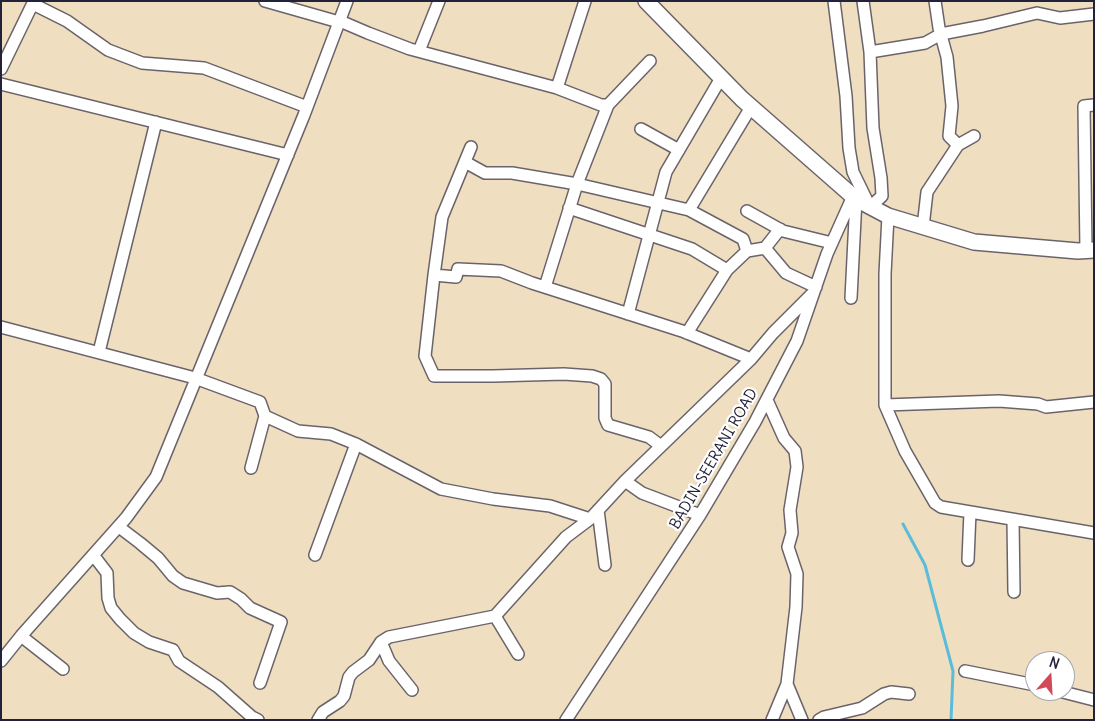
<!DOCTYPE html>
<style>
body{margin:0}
#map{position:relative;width:1095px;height:721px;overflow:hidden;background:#efdfc0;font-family:Delius,sans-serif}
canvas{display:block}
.frame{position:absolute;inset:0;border:2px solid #22223b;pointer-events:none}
.north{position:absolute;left:1025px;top:651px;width:50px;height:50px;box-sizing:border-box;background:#fff;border:1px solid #a7a7b1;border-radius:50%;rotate:19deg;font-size:14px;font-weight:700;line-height:20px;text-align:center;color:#22223b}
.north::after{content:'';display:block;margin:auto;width:18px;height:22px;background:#d1495b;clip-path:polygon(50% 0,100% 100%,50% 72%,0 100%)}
</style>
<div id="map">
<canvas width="1095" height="721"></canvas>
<div class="frame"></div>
<div class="north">N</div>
</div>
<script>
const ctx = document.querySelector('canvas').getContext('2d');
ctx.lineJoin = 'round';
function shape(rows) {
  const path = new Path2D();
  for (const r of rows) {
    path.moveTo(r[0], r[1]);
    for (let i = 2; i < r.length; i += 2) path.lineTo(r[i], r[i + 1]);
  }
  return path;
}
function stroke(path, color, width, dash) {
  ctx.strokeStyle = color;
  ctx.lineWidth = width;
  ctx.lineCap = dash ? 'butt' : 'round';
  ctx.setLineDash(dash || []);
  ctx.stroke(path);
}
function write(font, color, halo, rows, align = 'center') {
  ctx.font = font + ' Delius,sans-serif';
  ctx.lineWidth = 4.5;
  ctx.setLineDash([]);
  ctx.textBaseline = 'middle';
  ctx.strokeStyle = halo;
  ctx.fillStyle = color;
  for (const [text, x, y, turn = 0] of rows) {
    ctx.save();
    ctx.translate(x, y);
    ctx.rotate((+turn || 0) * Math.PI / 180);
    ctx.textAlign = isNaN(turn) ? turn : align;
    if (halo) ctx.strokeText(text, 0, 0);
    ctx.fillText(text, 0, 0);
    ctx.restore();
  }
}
stroke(shape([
 [903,524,925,565,953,671,951,720]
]), '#5bbcda', 3);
const minor = shape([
 [265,1,339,22,340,21,368,33,410,49,557,88,601,105,608,105],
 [834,1,846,96,849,148,853,172,870,207,882,196,881,178,873,128,870,52,863,1],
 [935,1,939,28,947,57,952,106,949,136,958,145],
 [33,4,67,21,108,50,142,63,204,68,307,107],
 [419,51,439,1],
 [870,52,925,43,941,34,983,26,1037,13,1060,18,1094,14],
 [1,69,34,1],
 [1,84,288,155],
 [557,88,585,1],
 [641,129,679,150],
 [465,162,485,173,512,173,577,184,689,210,743,239,747,251],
 [569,208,692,249,727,270],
 [689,210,751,107],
 [747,211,783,231,832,243],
 [888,216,885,274,885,405,905,451,935,503,941,507,1094,533],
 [923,227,927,192,958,145,974,136],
 [765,248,786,273,816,287],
 [1086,250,1084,106,1094,105],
 [434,275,442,217,471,147],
 [545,287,577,184,608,105,650,61],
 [851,298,856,199],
 [628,314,666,172,721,78],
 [1,327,195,378,260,402,265,416,298,431,331,434,356,444,441,489,493,499,550,506,590,519],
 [687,333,727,270,747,251,765,248,780,229],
 [99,352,156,122],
 [767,400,784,438,795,451,797,467,790,510,792,533,788,547,797,574,796,607,787,684,772,720],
 [885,405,999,401,1038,404,1046,407,1094,402],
 [661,446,649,437,608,425,605,418,605,384,601,379,592,376,564,374,493,376,434,376,425,356,434,275,456,277,458,269,501,271,532,283,682,331,751,359],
 [251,468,265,416],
 [625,481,642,493,700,515],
 [598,510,605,565],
 [1013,520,1014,592],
 [119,527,140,543,158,558,173,576,183,583,217,593,230,592,241,599,250,608,281,622,260,683],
 [315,555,356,444],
 [94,556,107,573,108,598,111,608,120,619,134,633,149,642,173,650,179,661,218,687,252,717,258,720],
 [968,560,970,512],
 [495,616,518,654],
 [21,636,63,669],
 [381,642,389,661,412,690],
 [1,661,21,636,126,518,156,477,304,115,347,1],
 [965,671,1035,685],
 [787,684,802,720],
 [1059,691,1094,700],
 [318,720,323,712,340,701,344,696,349,677,353,672,369,660,381,642,389,637,495,616,566,537,590,519,625,481,751,359,773,333,812,294],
 [566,720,700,515,755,422,797,341,827,254,853,196],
 [819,720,824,717,862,708,884,694,891,692,909,694]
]);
const major = shape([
 [646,1,742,99,856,199,888,216,974,242,1078,251,1094,250]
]);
stroke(minor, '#6a646a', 14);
stroke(major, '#6a646a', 18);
stroke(minor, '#fff', 11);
stroke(major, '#fff', 15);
write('15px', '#22223b', '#fff', [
 ["BADIN-SEERANI ROAD",714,459,-60]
]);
</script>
